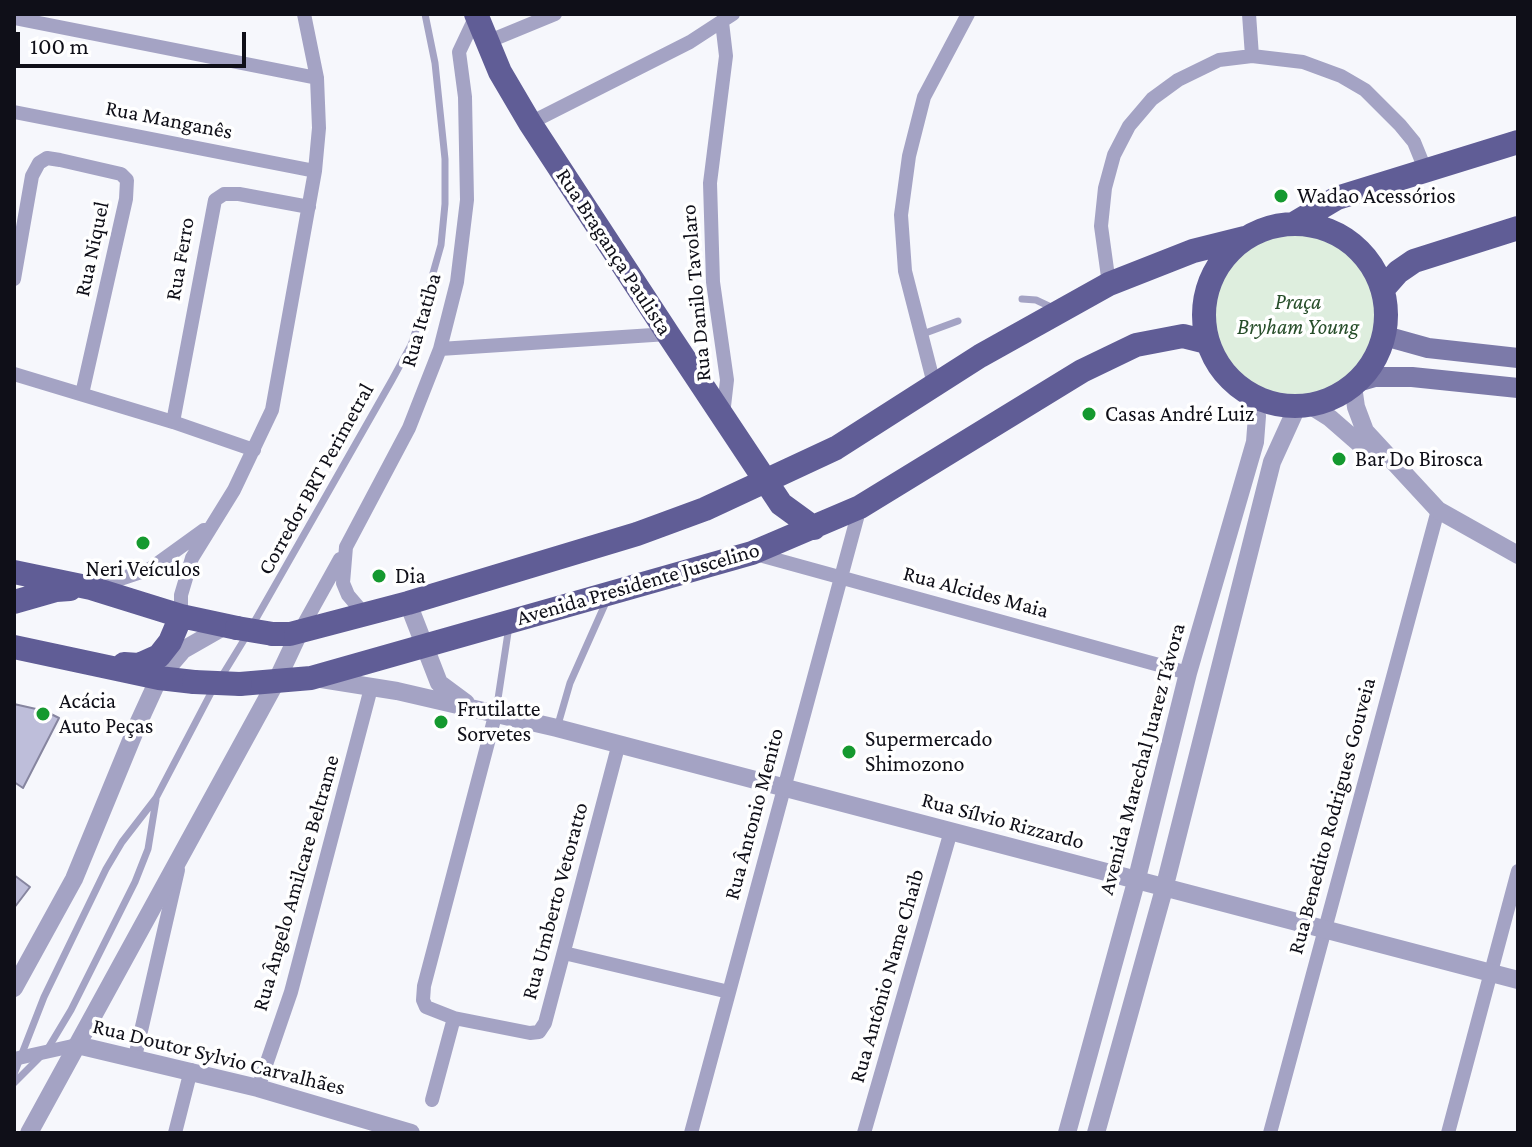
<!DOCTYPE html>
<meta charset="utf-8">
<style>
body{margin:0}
#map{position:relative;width:1532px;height:1147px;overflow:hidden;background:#f6f7fc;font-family:"Crimson Pro",serif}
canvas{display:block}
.frame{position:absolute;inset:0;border:16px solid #0f0f18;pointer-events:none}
.scale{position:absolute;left:16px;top:32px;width:230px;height:36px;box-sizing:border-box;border:4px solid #0f0f18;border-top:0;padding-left:10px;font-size:24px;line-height:28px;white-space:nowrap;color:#0f0f18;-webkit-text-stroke:6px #fff;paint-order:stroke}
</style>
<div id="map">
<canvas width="1532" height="1147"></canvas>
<div class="frame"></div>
<div class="scale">100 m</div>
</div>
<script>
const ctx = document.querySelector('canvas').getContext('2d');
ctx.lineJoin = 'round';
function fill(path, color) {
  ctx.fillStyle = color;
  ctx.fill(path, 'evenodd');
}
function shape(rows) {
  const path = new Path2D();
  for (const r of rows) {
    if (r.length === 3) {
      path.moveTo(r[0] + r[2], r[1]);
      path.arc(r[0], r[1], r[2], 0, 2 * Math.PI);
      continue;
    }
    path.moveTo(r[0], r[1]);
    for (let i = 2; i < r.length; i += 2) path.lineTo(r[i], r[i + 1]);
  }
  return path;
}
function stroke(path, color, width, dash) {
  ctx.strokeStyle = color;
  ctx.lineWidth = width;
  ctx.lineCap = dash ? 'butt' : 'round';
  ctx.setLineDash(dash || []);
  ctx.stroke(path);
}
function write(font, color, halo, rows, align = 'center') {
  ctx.font = font + ' "Crimson Pro",serif';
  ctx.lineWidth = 7;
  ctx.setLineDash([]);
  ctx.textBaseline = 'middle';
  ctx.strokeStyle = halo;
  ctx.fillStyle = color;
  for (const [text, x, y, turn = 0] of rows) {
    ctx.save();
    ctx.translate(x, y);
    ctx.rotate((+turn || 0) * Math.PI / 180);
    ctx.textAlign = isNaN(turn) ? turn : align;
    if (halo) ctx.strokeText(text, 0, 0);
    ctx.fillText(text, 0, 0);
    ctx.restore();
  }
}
fill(shape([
 [1297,315,83]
]), '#deeede');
const building = shape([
 [14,704,45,711,59,718,23,788,14,782,14,704],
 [14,875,30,887,14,908,14,875]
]);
fill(building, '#bebeda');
stroke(building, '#86859f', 2);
stroke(shape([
 [1022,299,1036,300,1053,308],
 [920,335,958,321],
 [253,624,392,380,411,345,422,312,441,245,445,204,445,159,435,63,425,14],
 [220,679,247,635],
 [496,712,509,626],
 [557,728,570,683,606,602],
 [14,1074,44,997,106,869,122,842,156,798,213,689],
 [14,1083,47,1050,71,1010,135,882,148,849,156,800]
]), '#a4a3c4', 7);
stroke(shape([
 [1249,14,1252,56],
 [14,18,317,78],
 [722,22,726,56,710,183,713,282,727,380,723,415],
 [487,42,555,14],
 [14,112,315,171],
 [530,123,690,42,733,14],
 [14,279,32,176,39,163,47,158,60,160,121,174,127,180,126,199,82,394],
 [1109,284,1101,226,1105,188,1114,155,1129,126,1152,99,1178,80,1219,60,1252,56,1303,62,1341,76,1365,90,1400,125,1414,142,1425,169],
 [440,349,668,334],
 [14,374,173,422,254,450],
 [934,384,905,271,901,215,909,156,924,97,968,14],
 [173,422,215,200,224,194,239,194,309,207],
 [752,553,1188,673],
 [96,587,150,569,204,530],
 [365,615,348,595,343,583,346,547,409,428,440,349,457,282,467,200,465,97,459,52,476,16],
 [181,616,181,595,192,558,234,490,272,410,315,171,319,128,317,78,304,14],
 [300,631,340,559],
 [496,712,424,986,423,1000,426,1007,454,1018,530,1033,539,1032,545,1023,619,743],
 [564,953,729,992],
 [135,1057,178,870],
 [14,1059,77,1045],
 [258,1088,291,992,371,688],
 [432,1100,454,1018],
 [175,1133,191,1070],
 [691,1133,860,507],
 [864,1133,951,831],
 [1270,1133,1438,510],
 [1448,1133,1518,871]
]), '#a4a3c4', 14);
stroke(shape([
 [1353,386,1356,407,1365,431,1438,510,1518,555],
 [1311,406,1330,418,1377,459],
 [408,603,439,683,466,703],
 [315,678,397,691,557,728,1518,980],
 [14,988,74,879,137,726,159,678,183,650,225,626],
 [77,1045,258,1088,411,1133],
 [29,1133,276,682,300,631],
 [1067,1133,1136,882,1188,673,1255,442,1257,416,1252,397],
 [1096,1133,1164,889,1272,462,1297,407]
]), '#a4a3c4', 18);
stroke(shape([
 [1385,336,1428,348,1518,358],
 [1358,382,1375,377,1412,377,1518,388]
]), '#7c7aa9', 20);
stroke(shape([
 [476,14,500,72,530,123,668,334,781,504,814,528],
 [1295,223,1337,198,1518,142],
 [1295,315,91],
 [1383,289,1398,272,1414,261,1518,228],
 [14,572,91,588,181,616,237,628],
 [14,602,56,590,70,589],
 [273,634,290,634,408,603,637,534,705,509,836,448,980,356,1109,284,1193,251,1245,238],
 [14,647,159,678,194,682],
 [124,664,139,665,159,656,170,642,181,616],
 [240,684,311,678,752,553,860,507,1082,371,1136,345,1183,336,1207,342]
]), '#605d96', 24);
stroke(shape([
 [237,628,273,634],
 [194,682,240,684]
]), '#605d96', 24);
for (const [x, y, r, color] of [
 [1281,196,8,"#15992f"],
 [1089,414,8,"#15992f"],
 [1339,459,8,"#15992f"],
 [143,543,8,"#15992f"],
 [379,576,8,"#15992f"],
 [43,714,8,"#15992f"],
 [441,722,8,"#15992f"],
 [849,752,8,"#15992f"]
]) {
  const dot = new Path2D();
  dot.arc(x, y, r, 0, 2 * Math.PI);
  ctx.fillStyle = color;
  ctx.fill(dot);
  stroke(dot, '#fff', 3);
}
write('22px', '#0f0f18', '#fff', [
 ["Rua Manganês",169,120,11],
 ["Rua Niquel",92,249,-78],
 ["Rua Bragança Paulista",614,252,57],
 ["Rua Ferro",180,259,-80],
 ["Rua Danilo Tavolaro",696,293,-95],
 ["Rua Itatiba",421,320,-74],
 ["Corredor BRT Perimetral",316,479,-61],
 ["Avenida Presidente Juscelino",638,584,-16],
 ["Rua Alcides Maia",976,592,15],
 ["Avenida Marechal Juarez Távora",1142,759,-75],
 ["Rua Ântonio Menito",754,814,-75],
 ["Rua Benedito Rodrigues Gouveia",1332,816,-75],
 ["Rua Sílvio Rizzardo",1003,821,15],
 ["Rua Ângelo Amilcare Beltrame",296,883,-74],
 ["Rua Umberto Vetoratto",555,901,-75],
 ["Rua Antônio Name Chaib",887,976,-74],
 ["Rua Doutor Sylvio Carvalhães",219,1057,14]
]);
write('22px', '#0f0f18', '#fff', [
 ["Wadao Acessórios",1297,196],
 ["Casas André Luiz",1105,414],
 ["Bar Do Birosca",1355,459],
 ["Neri Veículos",143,569,"center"],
 ["Dia",395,576],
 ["Acácia",59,701],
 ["Auto Peças",59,726],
 ["Frutilatte",457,709],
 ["Sorvetes",457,734],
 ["Supermercado",865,739],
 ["Shimozono",865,764]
], 'left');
write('italic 22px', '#264d29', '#fff', [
 ["Praça",1298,302],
 ["Bryham Young",1298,327]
]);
</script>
